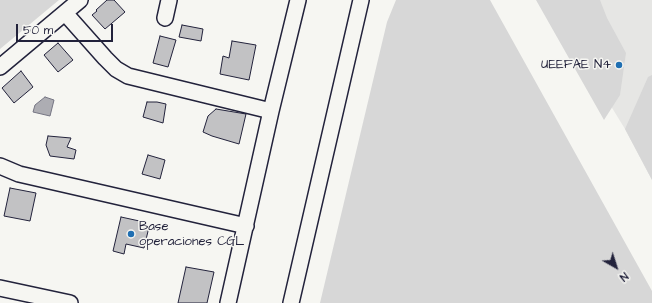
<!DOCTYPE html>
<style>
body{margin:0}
#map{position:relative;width:652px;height:303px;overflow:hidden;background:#f6f6f2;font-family:"Architects Daughter",sans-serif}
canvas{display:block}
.north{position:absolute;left:596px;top:247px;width:40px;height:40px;-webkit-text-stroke:3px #f6f6f2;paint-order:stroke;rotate:141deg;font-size:11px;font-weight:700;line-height:16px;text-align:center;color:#22223b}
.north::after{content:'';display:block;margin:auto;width:14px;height:18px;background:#22223b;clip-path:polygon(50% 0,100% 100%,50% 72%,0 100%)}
.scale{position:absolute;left:16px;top:24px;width:97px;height:18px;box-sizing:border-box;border:2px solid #22223b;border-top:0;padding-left:5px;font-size:12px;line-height:14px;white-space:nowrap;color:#22223b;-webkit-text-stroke:3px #f6f6f2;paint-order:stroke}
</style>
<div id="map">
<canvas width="652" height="303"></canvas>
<div class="north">N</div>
<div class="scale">50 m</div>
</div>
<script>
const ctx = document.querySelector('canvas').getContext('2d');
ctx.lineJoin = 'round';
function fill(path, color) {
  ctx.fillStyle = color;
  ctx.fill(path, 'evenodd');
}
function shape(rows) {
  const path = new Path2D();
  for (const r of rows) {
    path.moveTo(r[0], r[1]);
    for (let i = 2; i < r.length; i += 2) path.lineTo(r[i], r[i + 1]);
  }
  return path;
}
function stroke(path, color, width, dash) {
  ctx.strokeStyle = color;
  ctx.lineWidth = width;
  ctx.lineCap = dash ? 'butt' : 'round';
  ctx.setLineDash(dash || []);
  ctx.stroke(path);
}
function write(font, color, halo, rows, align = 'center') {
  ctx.font = font + ' "Architects Daughter",sans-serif';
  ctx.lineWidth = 3;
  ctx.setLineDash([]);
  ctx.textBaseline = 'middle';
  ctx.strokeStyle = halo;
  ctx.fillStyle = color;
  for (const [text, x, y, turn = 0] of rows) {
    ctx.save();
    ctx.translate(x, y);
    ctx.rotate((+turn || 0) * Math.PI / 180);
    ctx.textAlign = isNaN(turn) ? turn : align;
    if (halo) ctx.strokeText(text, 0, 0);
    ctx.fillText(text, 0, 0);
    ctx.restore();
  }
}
fill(shape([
 [546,0,652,0,652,180,625,129]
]), '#e6e6e4');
fill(shape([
 [0,0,59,0,0,49],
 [396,0,490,0,652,291,652,303,320,303,387,22],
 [536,0,600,0,607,18,626,53,620,95,604,120],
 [652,75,652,180,625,129,648,77]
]), '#d7d7d7');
const water = shape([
 [45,97,54,100,50,116,33,112,35,105,45,97]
]);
fill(water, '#adadb3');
stroke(water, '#757583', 1);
const building = shape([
 [107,0,114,0,125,12,105,29,92,15,97,11,96,10,107,0],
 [182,25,203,29,201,41,179,37,182,25],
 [160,36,176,40,168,67,153,63,160,36],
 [232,41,256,45,249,80,220,74,223,56,229,58,232,41],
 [58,43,73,60,58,72,44,55,58,43],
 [21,71,33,87,14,103,2,88,21,71],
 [147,102,157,102,166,104,163,123,143,117,147,102],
 [216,109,246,114,239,144,212,136,203,132,208,116,216,109],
 [48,136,71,138,67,147,76,150,74,159,50,156,46,145,48,136],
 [148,155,165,160,160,179,142,174,148,155],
 [10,188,36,193,30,221,4,216,10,188],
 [121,217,144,222,143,225,149,227,144,248,126,244,124,254,113,251,121,217],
 [186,267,214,272,207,303,178,303,186,267]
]);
fill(building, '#c2c2c4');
stroke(building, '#22223b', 1);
const minor = shape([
 [65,13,105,58,116,69,128,76,271,111],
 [165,18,169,0],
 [0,67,80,0],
 [0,166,19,174,246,226],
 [0,288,70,303],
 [228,303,271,111,298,0],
 [291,303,361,0]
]);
stroke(minor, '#22223b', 18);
stroke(minor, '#f6f6f2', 15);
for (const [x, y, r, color] of [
 [619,65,4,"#1f6fb2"],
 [131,234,4,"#1f6fb2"]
]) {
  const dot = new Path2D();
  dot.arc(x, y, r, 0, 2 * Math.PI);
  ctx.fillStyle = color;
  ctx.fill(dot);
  stroke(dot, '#f6f6f2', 1.5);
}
write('13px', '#22223b', '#f6f6f2', [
 ["UEEFAE N4",611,65],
 ["Base",139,227,"left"],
 ["operaciones CGL",139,242,"left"]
], 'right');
</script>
